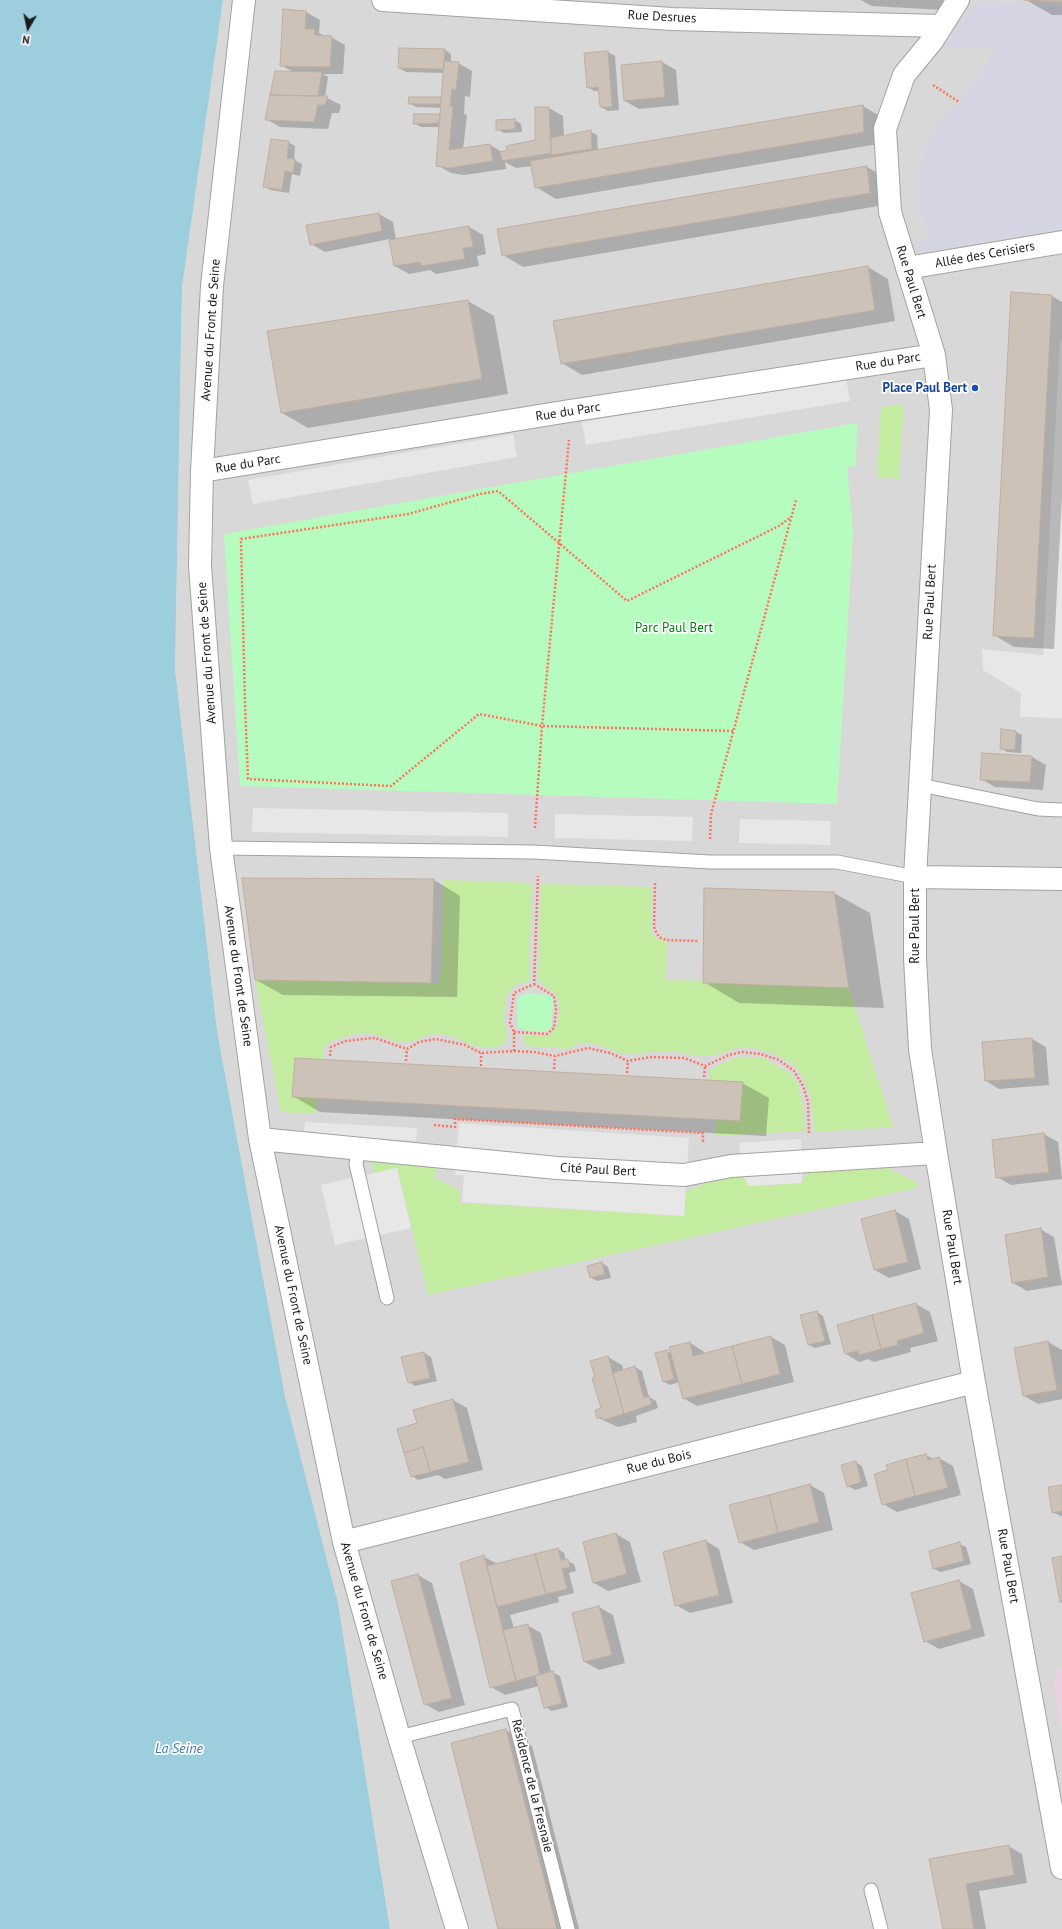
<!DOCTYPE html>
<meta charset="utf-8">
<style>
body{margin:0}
#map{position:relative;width:1062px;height:1929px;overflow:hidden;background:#ede9df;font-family:"PT Sans",sans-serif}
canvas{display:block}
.north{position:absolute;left:8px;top:8px;width:40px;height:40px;-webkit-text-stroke:3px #fff;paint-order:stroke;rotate:189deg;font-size:11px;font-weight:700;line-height:16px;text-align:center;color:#1b1b1b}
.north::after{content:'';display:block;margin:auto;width:14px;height:18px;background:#1b1b1b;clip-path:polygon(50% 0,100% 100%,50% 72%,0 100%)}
</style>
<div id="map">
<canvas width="1062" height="1929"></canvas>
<div class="north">N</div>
</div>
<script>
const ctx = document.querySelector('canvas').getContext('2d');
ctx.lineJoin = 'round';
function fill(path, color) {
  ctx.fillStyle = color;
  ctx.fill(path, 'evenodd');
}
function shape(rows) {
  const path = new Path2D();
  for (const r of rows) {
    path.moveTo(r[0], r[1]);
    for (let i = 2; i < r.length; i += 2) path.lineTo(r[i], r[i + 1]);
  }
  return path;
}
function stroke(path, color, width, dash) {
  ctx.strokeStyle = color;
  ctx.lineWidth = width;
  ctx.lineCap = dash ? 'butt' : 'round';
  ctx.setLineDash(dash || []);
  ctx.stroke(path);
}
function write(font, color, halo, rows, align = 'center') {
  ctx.font = font + ' "PT Sans",sans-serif';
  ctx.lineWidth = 3.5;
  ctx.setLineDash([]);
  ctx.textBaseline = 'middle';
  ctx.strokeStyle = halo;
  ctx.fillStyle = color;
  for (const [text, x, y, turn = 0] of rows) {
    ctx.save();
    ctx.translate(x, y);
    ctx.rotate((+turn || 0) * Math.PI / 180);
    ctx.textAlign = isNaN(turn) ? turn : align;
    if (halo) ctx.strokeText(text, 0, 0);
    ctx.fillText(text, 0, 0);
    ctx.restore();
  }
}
fill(shape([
 [223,0,1062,0,1062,1665,1057,1671,1054,1684,1062,1729,1062,1929,390,1929,338,1603,285,1396,217,1031,175,669,182,287]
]), '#d9d8d8');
fill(shape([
 [1062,1665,1062,1729,1054,1684,1057,1671]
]), '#e7d1e2');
fill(shape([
 [904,404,899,479,877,477,881,407],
 [444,880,532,883,529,982,520,983,513,987,506,996,504,1022,507,1031,505,1043,495,1048,474,1046,451,1036,439,1034,427,1035,411,1042,393,1041,381,1036,368,1033,355,1034,331,1041,324,1049,323,1059,295,1058,292,1097,317,1098,316,1114,281,1112,255,980,440,983],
 [541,884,652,887,651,929,653,935,658,939,667,942,666,980,703,981,703,983,849,988,893,1127,814,1132,811,1098,801,1073,791,1063,777,1055,758,1049,740,1047,715,1055,693,1055,678,1052,655,1052,624,1054,593,1043,581,1043,568,1049,526,1046,522,1035,546,1036,551,1034,557,1026,559,1011,558,997,538,980],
 [739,1057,763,1058,789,1072,798,1084,803,1104,805,1131,715,1136,715,1120,740,1121,743,1082,710,1080,710,1070,720,1064],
 [377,1158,440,1162,434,1178,459,1190,459,1203,684,1216,686,1191,726,1175,742,1174,749,1186,802,1183,808,1171,886,1167,916,1182,917,1188,428,1295,397,1168,374,1173,372,1163]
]), '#c4eca1');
fill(shape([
 [857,423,856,467,847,466,853,532,837,804,240,786,224,534],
 [526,993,548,995,553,998,552,1025,549,1030,545,1032,523,1030,518,1027,517,1002,519,997]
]), '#b7fcbf');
fill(shape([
 [1060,341,1062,341,1062,718,1020,717,1021,693,983,670,982,649,1043,655],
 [846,378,850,401,586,445,582,422],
 [513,434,517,457,253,504,248,480],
 [253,808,508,813,508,837,252,832],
 [555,814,693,817,692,841,555,838],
 [740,819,831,821,830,845,739,843],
 [305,1122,417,1128,416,1141,304,1134],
 [459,1123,689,1138,684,1216,462,1202,464,1175,455,1175],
 [801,1139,802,1183,748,1186,742,1174,739,1143],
 [397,1168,411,1228,335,1245,321,1185]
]), '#e7e7e7');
fill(shape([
 [976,3,1062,6,1062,229,921,253,917,242,929,239,919,201,919,175,923,155,940,121,967,94,996,49,944,47]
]), '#d4d4e3');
fill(shape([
 [0,0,223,0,182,287,175,669,217,1031,285,1396,338,1603,390,1929,0,1929]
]), '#9ccede');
fill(shape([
 [861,0,943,0,943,10,872,6],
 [1026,0,1062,0,1062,15,1052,15],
 [306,12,320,20,319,33,325,36,331,37,345,45,343,74,323,74,328,77,325,97,341,105,339,113,332,113,328,129,280,127,266,119,295,73,281,65],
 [445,50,451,54,451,62,458,63,472,71,470,97,465,96,464,114,467,115,463,149,490,145,502,152,536,141,536,108,549,108,563,116,564,136,590,131,597,135,598,151,863,106,883,118,884,143,556,199,536,187,532,166,516,168,505,162,506,169,464,175,451,173,437,165,440,127,421,127,414,123,441,116,442,108,416,107,409,103,410,98,442,99,444,73,406,72,399,68],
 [608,52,615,56,619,110,608,111,601,107,600,91,594,91,588,87],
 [662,62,676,70,679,105,639,109,625,101],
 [515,120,521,124,522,132,504,133,497,129],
 [288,142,295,146,294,160,302,164,300,176,292,174,289,193,270,190,264,186],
 [867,167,888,179,890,204,523,267,503,255,499,229],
 [379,214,393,222,396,240,469,227,483,235,486,254,477,256,479,266,436,274,430,270,409,274,395,266,390,239,325,252,311,244],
 [868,267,888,279,895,321,582,375,562,363],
 [1052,296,1062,302,1062,496,1054,649,1014,647,994,635],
 [468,301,494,316,508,394,308,428,282,413,268,331],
 [1016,732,1022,735,1021,753,1007,752,1001,748],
 [1032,757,1046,765,1043,790,995,787,981,779],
 [434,880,460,896,457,997,283,995,256,980],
 [705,889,834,893,870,913,884,1008,739,1003,704,982],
 [1032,1039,1046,1047,1049,1085,999,1089,986,1081],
 [742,1083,769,1098,766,1136,320,1112,293,1096],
 [1044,1134,1058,1142,1062,1179,1011,1185,997,1177],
 [895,1211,909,1219,921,1269,889,1278,875,1270],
 [1040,1229,1054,1237,1062,1285,1027,1291,1013,1283],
 [602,1263,608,1267,611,1278,597,1281,590,1277],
 [916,1304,930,1312,938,1341,910,1348,911,1352,874,1362,868,1359,859,1362,846,1354],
 [817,1312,823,1316,831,1344,815,1348,809,1345],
 [771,1337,785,1345,794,1382,697,1406,683,1398,679,1382,670,1385,663,1381,666,1351,672,1354,690,1343,703,1351,704,1354],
 [1048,1342,1062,1350,1062,1399,1038,1404,1024,1396,1015,1349],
 [424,1353,431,1357,437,1381,415,1386,409,1382],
 [608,1357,622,1365,624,1371,635,1367,642,1371,649,1397,656,1401,658,1408,636,1416,637,1422,618,1427,598,1418,602,1409,596,1378],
 [453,1400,467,1408,483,1470,445,1479,438,1475,418,1480,412,1476],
 [926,1455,933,1459,939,1458,953,1466,961,1495,897,1512,883,1504,889,1471],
 [855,1462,862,1466,868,1486,855,1490,848,1486],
 [810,1485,824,1493,833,1530,754,1550,740,1542],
 [1062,1486,1062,1516,1060,1516,1053,1512],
 [616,1534,630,1542,641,1582,608,1591,594,1583,584,1543],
 [706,1541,719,1549,733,1603,690,1613,676,1605],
 [960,1544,966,1547,971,1564,941,1572,934,1569],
 [558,1549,564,1553,566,1560,574,1564,576,1571,569,1573,574,1593,558,1597,559,1602,510,1615,514,1628,527,1625,541,1633,551,1672,560,1676,568,1707,552,1711,545,1707,539,1686,505,1695,491,1687,484,1557,498,1564],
 [418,1575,432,1583,465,1705,439,1712,425,1704],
 [959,1581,973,1589,985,1636,939,1649,925,1641],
 [599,1607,613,1615,625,1663,599,1670,585,1662,574,1614],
 [506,1730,532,1746,579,1929,500,1929],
 [1008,1846,1022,1854,1027,1883,979,1891,986,1929,944,1929,930,1860]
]), '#0003');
const building = shape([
 [1024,0,1062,0,1062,2,1024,0],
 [283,9,306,11,305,29,315,29,314,35,332,36,330,67,280,66,283,9],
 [399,48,445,49,444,69,398,68,399,48],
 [608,51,612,107,600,107,598,87,587,88,584,53,608,51],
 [444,61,459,62,456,90,452,89,450,106,453,106,449,150,490,144,493,161,450,168,436,166,444,61],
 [662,61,665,97,624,101,621,65,662,61],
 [275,71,322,72,318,96,270,95,275,71],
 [270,95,318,96,328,96,325,105,318,105,314,122,265,120,270,95],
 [409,97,441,97,441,104,408,104,409,97],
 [863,105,864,132,535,188,530,161,863,105],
 [535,107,549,107,551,153,502,161,500,152,507,150,506,146,535,140,535,107],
 [414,114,440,114,439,123,413,124,414,114],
 [515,119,515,129,496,130,496,120,515,119],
 [591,130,592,149,551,155,551,138,591,130],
 [271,139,289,141,287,158,295,159,293,173,285,171,282,190,263,187,271,139],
 [867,166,870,193,502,256,497,229,867,166],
 [379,213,382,231,310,245,306,225,379,213],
 [469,226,473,247,463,248,465,259,421,266,420,262,394,266,389,240,469,226],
 [868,266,875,310,561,364,553,321,868,266],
 [1011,292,1052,295,1034,638,993,636,1011,292],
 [468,300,482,379,281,413,267,331,468,300],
 [1001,729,1016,731,1015,750,1000,749,1001,729],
 [982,753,1032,756,1030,782,980,780,982,753],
 [242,878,434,879,431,983,255,980,242,878],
 [704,888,834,892,849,988,703,983,704,888],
 [1032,1038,1035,1078,985,1081,982,1042,1032,1038],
 [295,1058,743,1082,740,1121,292,1097,295,1058],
 [1044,1133,1049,1172,996,1178,992,1140,1044,1133],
 [895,1210,908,1262,874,1270,861,1219,895,1210],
 [1041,1228,1048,1277,1012,1283,1005,1235,1041,1228],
 [602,1262,605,1274,590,1278,587,1266,602,1262],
 [916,1303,924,1333,897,1341,898,1345,881,1349,872,1315,916,1303],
 [817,1311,825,1341,808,1345,800,1315,817,1311],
 [872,1315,881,1349,859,1355,858,1351,845,1354,837,1325,872,1315],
 [771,1336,780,1374,742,1384,732,1346,771,1336],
 [1048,1341,1057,1390,1023,1396,1014,1348,1048,1341],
 [690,1342,693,1356,732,1346,742,1384,683,1399,669,1347,690,1342],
 [667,1350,674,1379,663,1382,655,1353,667,1350],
 [424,1352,430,1378,408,1383,401,1357,424,1352],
 [608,1356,624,1414,603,1420,602,1417,597,1418,595,1410,601,1408,592,1378,595,1377,590,1361,608,1356],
 [635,1366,644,1398,649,1396,652,1404,624,1414,613,1373,635,1366],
 [453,1399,469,1462,430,1472,423,1447,404,1453,397,1429,417,1423,413,1410,453,1399],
 [423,1447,430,1472,411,1477,404,1453,423,1447],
 [926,1454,928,1460,939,1457,948,1488,915,1496,906,1459,926,1454],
 [906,1459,915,1496,882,1505,874,1474,888,1470,886,1465,906,1459],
 [856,1461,861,1482,847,1487,841,1465,856,1461],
 [810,1484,819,1522,778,1533,769,1495,810,1484],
 [1062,1485,1062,1511,1052,1513,1048,1487,1062,1485],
 [769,1495,778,1533,739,1543,729,1505,769,1495],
 [616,1533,627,1574,593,1583,583,1542,616,1533],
 [706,1540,719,1595,675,1606,663,1552,706,1540],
 [960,1542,964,1561,933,1569,929,1551,960,1542],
 [558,1548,561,1560,568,1559,570,1567,562,1569,567,1589,546,1594,535,1554,558,1548],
 [535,1554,546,1594,497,1607,487,1566,535,1554],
 [484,1555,516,1681,490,1688,460,1563,484,1555],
 [1062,1556,1062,1602,1060,1603,1052,1558,1062,1556],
 [418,1574,452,1698,424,1705,391,1581,418,1574],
 [959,1580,972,1629,924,1642,911,1593,959,1580],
 [599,1606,612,1655,584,1662,572,1613,599,1606],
 [528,1624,540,1674,516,1681,503,1630,528,1624],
 [553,1671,562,1703,544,1708,535,1676,553,1671],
 [506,1729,557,1929,498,1929,451,1743,506,1729],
 [1009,1845,1014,1875,966,1884,974,1929,943,1929,929,1859,1009,1845]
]);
fill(building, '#cdc2b8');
stroke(building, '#bfafa1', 1);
const service = shape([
 [920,785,1038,809,1062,810],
 [221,848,533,852,710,862,837,862,915,877],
 [358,1149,356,1164,387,1298],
 [399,1737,512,1709,568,1929],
 [871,1890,881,1929]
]);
const minor = shape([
 [244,0,212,286,202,471,200,566,221,848,260,1139,344,1542,399,1737,457,1929],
 [383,0,672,19,941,26],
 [958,0,932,41,904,75,885,129,890,212,934,355,941,410,915,877,915,958,920,1049,936,1153,974,1382,1062,1868],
 [907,268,1062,242],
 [202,471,563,412,934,355],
 [915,877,1062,879],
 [260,1139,557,1168,684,1175,731,1166,936,1153],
 [344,1542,974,1382]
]);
stroke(service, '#a2a2a2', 15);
stroke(minor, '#a2a2a2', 24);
stroke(shape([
 [933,85,959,102],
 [733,731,542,726,479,714,391,786,248,779,245,705,241,539,408,514,480,494,498,491,627,601,779,526,791,517],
 [535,828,542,726,569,440],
 [710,839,711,814,796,500],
 [655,883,654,927,657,934,661,938,667,940,699,941],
 [514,1032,547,1034,554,1028,556,1009,554,996,534,984],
 [514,1051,534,1052,555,1056,588,1048,610,1053,628,1061,651,1057,684,1058,705,1066,729,1055,742,1052,761,1054,779,1060,794,1071,803,1086,808,1102,809,1133],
 [330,1056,331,1047,346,1041,363,1039,375,1038,407,1049,419,1042,436,1039,465,1045,481,1053,514,1051,514,1032,510,1023,514,993,534,984,538,876],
 [406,1061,407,1049],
 [481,1066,481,1053],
 [554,1069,555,1056],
 [627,1073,628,1061],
 [704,1077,705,1066],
 [434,1125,455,1127,455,1119,703,1133,703,1141,705,1141]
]), '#ff735e', 2.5, [2, 2]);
stroke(service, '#fff', 13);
stroke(minor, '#fff', 22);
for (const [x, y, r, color] of [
 [975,388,4,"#1a4fb4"]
]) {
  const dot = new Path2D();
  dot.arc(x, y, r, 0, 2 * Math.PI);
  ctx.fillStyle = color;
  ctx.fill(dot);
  stroke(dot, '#fff', 1.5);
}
write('13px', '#1b1b1b', '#fff', [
 ["Rue Desrues",662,17,3],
 ["Allée des Cerisiers",985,255,-10],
 ["Rue Paul Bert",911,282,73],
 ["Avenue du Front de Seine",211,330,-86],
 ["Rue du Parc",888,362,-9],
 ["Rue du Parc",568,412,-9],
 ["Rue du Parc",248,464,-9],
 ["Rue Paul Bert",930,602,-87],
 ["Avenue du Front de Seine",207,653,-94],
 ["Rue Paul Bert",915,926,-90],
 ["Avenue du Front de Seine",238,976,82],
 ["Cité Paul Bert",598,1170,3],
 ["Rue Paul Bert",952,1247,81],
 ["Avenue du Front de Seine",293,1295,78],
 ["Rue du Bois",659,1462,-14],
 ["Rue Paul Bert",1008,1566,80],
 ["Avenue du Front de Seine",364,1611,74],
 ["Résidence de la Fresnaie",532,1786,76]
]);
write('bold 13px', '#164399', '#fff', [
 ["Place Paul Bert",967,388]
], 'right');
write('13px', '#057c12', '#fff', [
 ["Parc Paul Bert",674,628]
]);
write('italic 14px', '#4376ae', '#fff', [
 ["La Seine",179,1749]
]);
</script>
